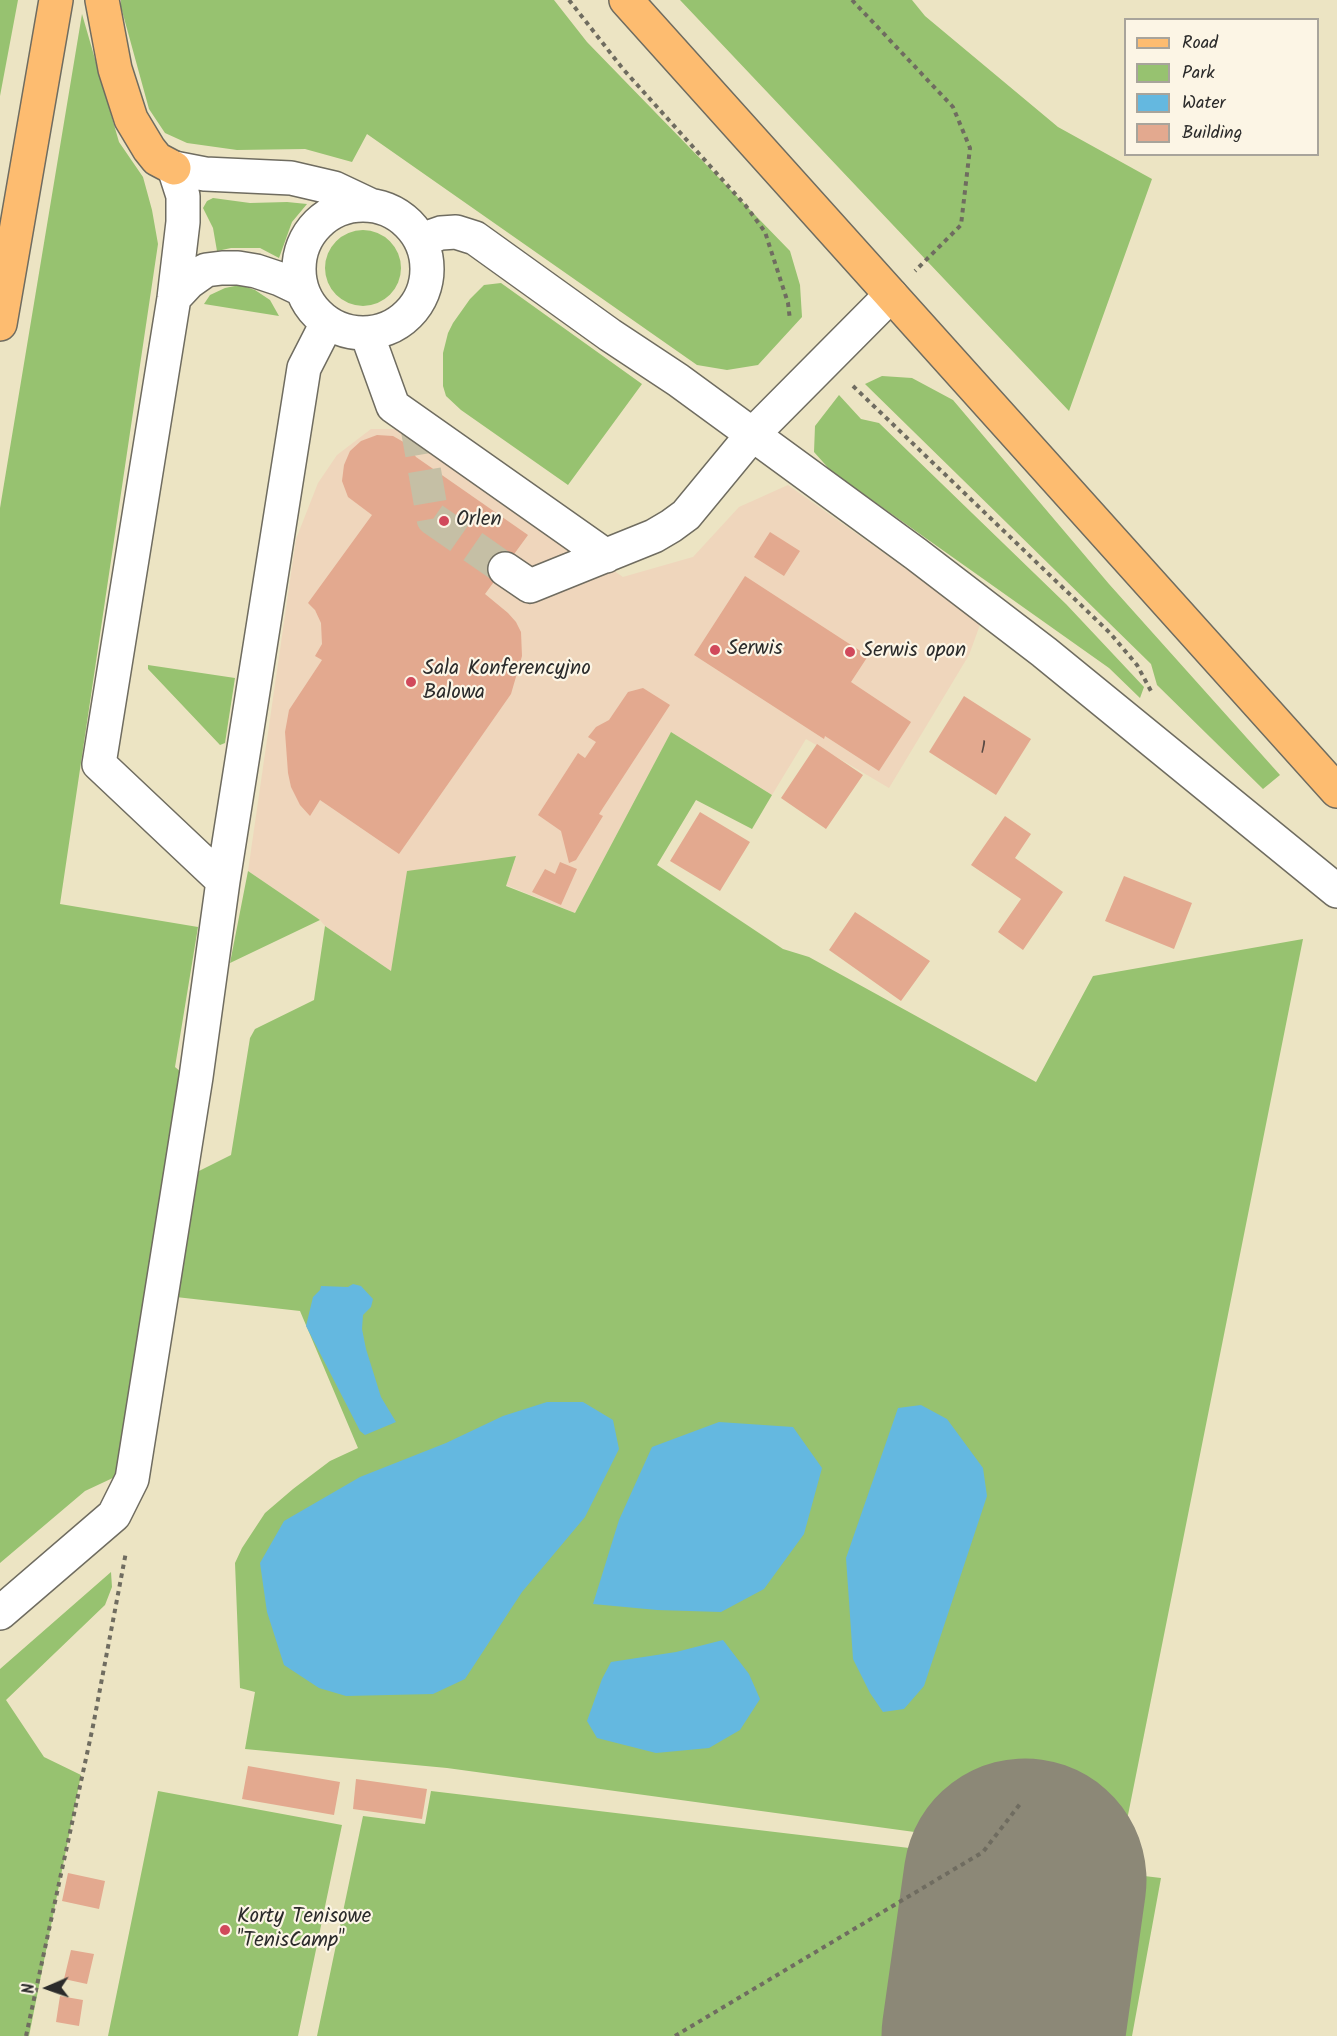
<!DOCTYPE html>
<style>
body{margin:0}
#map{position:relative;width:1337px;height:2036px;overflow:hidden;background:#ece4c3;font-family:Kalam,sans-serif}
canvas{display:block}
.legend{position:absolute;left:1124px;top:18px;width:195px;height:138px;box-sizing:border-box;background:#fcf5e5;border:2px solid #a8a49b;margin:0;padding:8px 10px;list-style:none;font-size:18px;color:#2b2b2b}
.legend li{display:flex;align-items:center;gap:12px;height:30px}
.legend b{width:30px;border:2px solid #a8a49b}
.north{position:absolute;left:18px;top:1958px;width:60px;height:60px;-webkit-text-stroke:4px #fcf5e5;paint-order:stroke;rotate:268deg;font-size:16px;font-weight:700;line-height:24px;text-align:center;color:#2b2b2b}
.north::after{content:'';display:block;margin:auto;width:21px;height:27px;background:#2b2b2b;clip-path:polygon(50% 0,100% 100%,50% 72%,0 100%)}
</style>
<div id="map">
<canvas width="1337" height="2036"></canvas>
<ul class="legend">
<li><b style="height:8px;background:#fdbc70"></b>Road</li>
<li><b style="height:16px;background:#97c270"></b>Park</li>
<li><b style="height:16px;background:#64b8e0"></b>Water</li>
<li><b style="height:16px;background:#e3a98f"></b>Building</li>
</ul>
<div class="north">N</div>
</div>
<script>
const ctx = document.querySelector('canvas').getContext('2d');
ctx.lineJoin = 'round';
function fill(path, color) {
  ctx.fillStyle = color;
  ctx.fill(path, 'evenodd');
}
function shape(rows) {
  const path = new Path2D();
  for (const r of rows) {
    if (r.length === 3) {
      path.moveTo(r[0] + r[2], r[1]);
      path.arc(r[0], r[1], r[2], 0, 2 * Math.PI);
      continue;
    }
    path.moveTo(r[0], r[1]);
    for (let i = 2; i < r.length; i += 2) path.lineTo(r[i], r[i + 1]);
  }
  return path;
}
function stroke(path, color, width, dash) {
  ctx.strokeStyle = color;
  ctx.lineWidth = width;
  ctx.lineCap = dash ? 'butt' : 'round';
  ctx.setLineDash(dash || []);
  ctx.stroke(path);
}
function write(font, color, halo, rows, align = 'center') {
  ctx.font = font + ' Kalam,sans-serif';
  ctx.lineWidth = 4.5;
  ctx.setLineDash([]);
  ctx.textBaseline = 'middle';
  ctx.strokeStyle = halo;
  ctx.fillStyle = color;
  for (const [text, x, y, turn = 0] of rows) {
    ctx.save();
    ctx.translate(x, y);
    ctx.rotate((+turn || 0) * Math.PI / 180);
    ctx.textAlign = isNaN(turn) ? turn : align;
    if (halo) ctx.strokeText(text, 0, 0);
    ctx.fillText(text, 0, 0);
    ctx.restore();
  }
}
fill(shape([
 [371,429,404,429,623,577,693,557,739,507,788,485,981,622,969,655,889,788,806,739,772,795,671,732,575,913,506,885,516,857,391,971,325,926,320,920,248,871,296,539,318,483,337,455]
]), '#efd6bc');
fill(shape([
 [0,0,18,0,0,96],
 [121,0,554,0,587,42,790,251,800,285,802,317,758,365,727,370,697,365,367,134,352,162,305,149,237,150,187,143,165,133,149,109,121,7],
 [680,0,912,0,925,16,1058,127,1152,179,1069,411],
 [82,14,119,142,143,177,152,210,158,244,60,904,198,927,175,1067,182,1073,117,1476,85,1491,0,1563,0,508],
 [213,198,250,203,287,202,307,204,292,222,279,258,260,248,231,248,217,251,213,228,203,208,207,201],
 [363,268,38],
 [501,283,642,384,568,485,461,410,446,396,443,386,443,353,448,333,453,323,470,299,484,285],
 [240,285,255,290,270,300,279,316,204,304,210,295,225,288],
 [882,376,912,378,953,400,1109,584,1280,775,1263,789,1157,685,1151,664,865,384],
 [839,395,861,419,879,423,1066,604,1144,687,1140,698,1109,668,831,471,814,452,815,426],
 [148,665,235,678,225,743,220,745,148,669],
 [671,732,772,795,752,829,696,800,657,865,783,949,809,957,1036,1082,1093,976,1303,939,1119,1860,447,1768,245,1749,255,1692,240,1688,235,1563,242,1548,265,1513,293,1489,330,1461,358,1448,300,1311,176,1297,197,1172,231,1155,250,1038,255,1029,314,1000,325,926,391,971,407,871,516,856,506,886,575,913],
 [248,871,320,920,230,963],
 [111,1572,112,1587,105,1605,6,1700,44,1757,81,1775,29,2036,0,2036,0,1669],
 [158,1791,342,1825,298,2036,108,2036],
 [431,1791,1161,1878,1132,2036,317,2036,363,1816,425,1824]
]), '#97c270');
fill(shape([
 [353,1284,361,1286,373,1299,371,1307,363,1315,362,1329,366,1349,381,1397,396,1422,365,1435,360,1431,306,1326,313,1297,320,1290,321,1286,348,1287],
 [547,1402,583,1402,613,1420,619,1449,585,1517,522,1592,465,1679,433,1694,346,1696,319,1688,284,1665,267,1612,260,1563,284,1521,360,1477,446,1443,503,1416],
 [921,1405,947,1419,983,1468,987,1496,924,1686,904,1709,883,1712,870,1693,853,1659,846,1558,898,1408],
 [719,1422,793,1427,822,1468,804,1534,764,1589,721,1612,657,1610,593,1604,619,1520,652,1447],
 [723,1640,749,1674,760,1699,740,1730,709,1748,656,1753,597,1738,587,1721,602,1679,611,1662,676,1652]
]), '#64b8e0');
stroke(shape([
 [1003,2036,1025,1880]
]), '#8c8877', 243);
fill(shape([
 [377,435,393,436,407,444,416,457,528,535,485,594,508,613,516,622,521,632,522,656,511,694,399,854,320,800,310,816,300,805,291,787,288,773,285,732,289,710,322,660,315,656,322,644,321,623,315,610,308,603,372,515,348,497,342,481,344,465,350,451,361,441],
 [770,532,800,551,784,576,754,557],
 [745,576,868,656,851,682,911,722,879,771,825,736,824,739,694,655],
 [643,688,670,705,599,814,603,816,576,860,569,863,561,831,538,815,578,753,585,758,596,742,588,737,596,727,609,720,628,692],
 [964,696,1031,739,996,795,929,752],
 [817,744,863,775,826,829,781,798],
 [700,812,750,842,720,891,670,861],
 [1005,816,1031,834,1015,858,1063,892,1023,950,998,932,1021,899,971,865],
 [560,862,577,869,561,905,532,892,545,869,555,874],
 [1124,876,1192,903,1174,949,1105,921],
 [855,912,930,961,901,1001,829,950],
 [248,1766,340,1782,334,1815,242,1799],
 [356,1779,427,1789,422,1819,353,1809],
 [68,1873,105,1881,99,1909,62,1901],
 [71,1950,94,1954,87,1984,64,1979],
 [60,1996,83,2000,79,2026,56,2022]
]), '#e3a98f');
stroke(shape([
 [416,422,433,519,505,569]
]), '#c5bfa5', 33, [33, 16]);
const minor = shape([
 [363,269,64],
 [421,240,441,233,456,232,475,238,610,335,678,380,916,554,1044,652,1337,891],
 [174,298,189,282,206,270,222,268,238,268,256,271,280,279,301,289],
 [367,334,393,406,606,556],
 [505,569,530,586,654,536,671,526,686,515,752,435,891,295],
 [223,881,99,764,174,298,183,222,183,196,174,168,205,174,291,178,334,188,370,205],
 [0,1613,114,1515,132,1479,196,1077,223,881,304,368,327,323]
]);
const major = shape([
 [102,0,115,69,131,119,149,149,157,159,174,168],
 [626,0,1337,791],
 [0,324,56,0]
]);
stroke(minor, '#6f6c60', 36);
stroke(major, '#6f6c60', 36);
stroke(shape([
 [569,0,623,69,746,206,765,232,788,303,790,320],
 [852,0,953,107,970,148,961,225,915,271],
 [853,386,1110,633,1137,665,1151,691],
 [26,2036,93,1726,126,1552],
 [675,2036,983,1852,1020,1804]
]), '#6f6c60', 4, [4.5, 4.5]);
stroke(minor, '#fff', 33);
stroke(major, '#fdbc70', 33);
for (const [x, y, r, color] of [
 [444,521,6,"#d1495b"],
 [715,650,6,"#d1495b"],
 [850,652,6,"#d1495b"],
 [411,682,6,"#d1495b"],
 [225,1930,6,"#d1495b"]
]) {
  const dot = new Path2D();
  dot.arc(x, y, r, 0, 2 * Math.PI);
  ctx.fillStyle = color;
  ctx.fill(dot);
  stroke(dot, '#fcf5e5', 2);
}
write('18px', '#594a44', null, [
 ["1",983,750]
]);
write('21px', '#2b2b2b', '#fcf5e5', [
 ["Orlen",456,521],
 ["Serwis",727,650],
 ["Serwis opon",862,652],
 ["Sala Konferencyjno",423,670],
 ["Balowa",423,694],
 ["Korty Tenisowe",237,1918],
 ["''TenisCamp''",237,1942]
], 'left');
</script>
